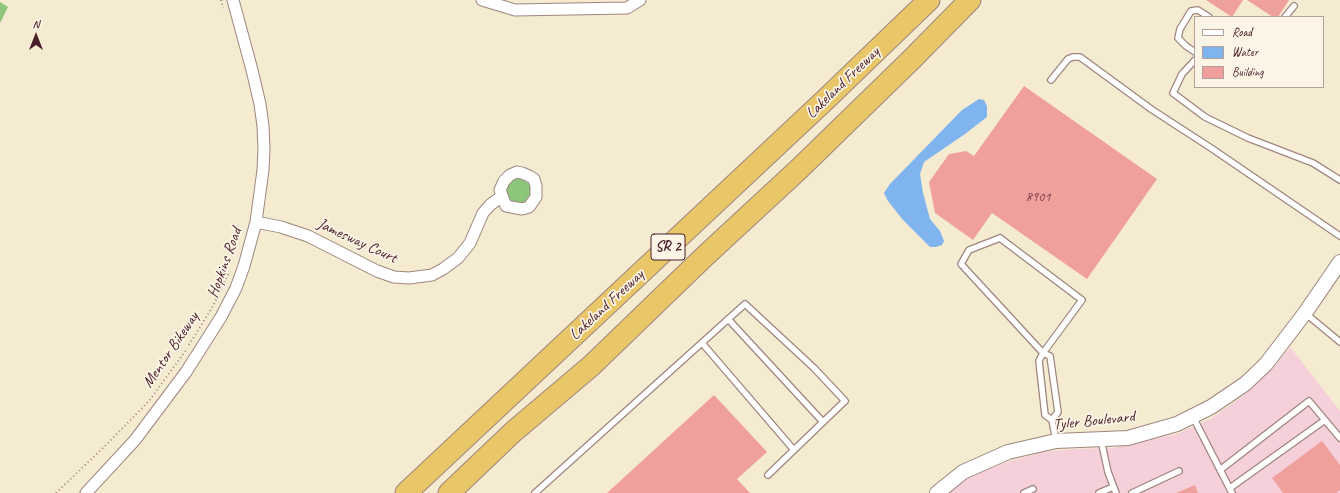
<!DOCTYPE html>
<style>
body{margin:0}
#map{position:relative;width:1340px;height:493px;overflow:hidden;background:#f4ebd1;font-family:Caveat,sans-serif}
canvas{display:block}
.legend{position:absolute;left:1194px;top:16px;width:130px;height:72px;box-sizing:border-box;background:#fcf5e5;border:1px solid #b59f9b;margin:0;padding:5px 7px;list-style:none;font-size:12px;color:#4a1f2b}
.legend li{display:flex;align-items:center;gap:8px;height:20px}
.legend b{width:20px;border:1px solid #b59f9b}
.north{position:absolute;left:16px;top:16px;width:40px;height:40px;-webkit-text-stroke:3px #fcf5e5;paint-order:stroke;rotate:0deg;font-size:11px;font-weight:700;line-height:16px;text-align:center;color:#4a1f2b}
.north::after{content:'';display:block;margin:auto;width:14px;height:18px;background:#4a1f2b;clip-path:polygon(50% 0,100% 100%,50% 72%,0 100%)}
</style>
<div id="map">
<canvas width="1340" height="493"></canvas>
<ul class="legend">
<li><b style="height:5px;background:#fff"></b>Road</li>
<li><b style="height:11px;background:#80b4ee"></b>Water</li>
<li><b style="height:11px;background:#f0a09c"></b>Building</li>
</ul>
<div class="north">N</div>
</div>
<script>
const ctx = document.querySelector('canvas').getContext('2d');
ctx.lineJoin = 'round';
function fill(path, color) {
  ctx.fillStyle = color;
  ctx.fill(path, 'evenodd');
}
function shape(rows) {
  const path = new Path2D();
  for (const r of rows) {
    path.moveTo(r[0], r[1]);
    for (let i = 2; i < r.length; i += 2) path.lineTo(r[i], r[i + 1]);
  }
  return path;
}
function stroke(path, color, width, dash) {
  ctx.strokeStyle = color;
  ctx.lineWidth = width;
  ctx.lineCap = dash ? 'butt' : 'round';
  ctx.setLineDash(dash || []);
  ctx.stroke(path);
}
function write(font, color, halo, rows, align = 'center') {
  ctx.font = font + ' Caveat,sans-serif';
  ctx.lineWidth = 3.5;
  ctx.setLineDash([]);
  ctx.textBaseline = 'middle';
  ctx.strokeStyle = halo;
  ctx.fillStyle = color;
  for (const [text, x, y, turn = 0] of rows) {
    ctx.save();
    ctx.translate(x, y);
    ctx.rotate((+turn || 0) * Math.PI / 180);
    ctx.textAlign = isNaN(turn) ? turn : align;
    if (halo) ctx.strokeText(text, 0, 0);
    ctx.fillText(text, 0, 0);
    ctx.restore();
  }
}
fill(shape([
 [1290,347,1340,411,1340,493,948,493,965,480,989,469,1014,460,1043,452,1074,449,1113,448,1177,434,1212,418,1243,396,1275,366]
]), '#f5cfd9');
fill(shape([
 [0,2,8,7,0,23],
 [520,178,531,185,531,195,526,203,522,204,512,202,509,198,506,191,507,185,513,180]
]), '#8bc67b');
fill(shape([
 [979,99,984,100,987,106,987,117,965,134,924,162,920,174,923,193,930,219,940,231,944,241,942,245,936,247,930,247,903,220,888,201,884,193,890,184,962,110]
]), '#80b4ee');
fill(shape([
 [1206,0,1243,0,1232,17],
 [1247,0,1289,0,1278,17,1273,17],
 [1024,86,1157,179,1087,279,992,213,973,240,935,213,929,182,949,154,966,151,974,156],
 [714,395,767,452,737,479,750,493,607,493],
 [1322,441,1340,465,1340,490,1337,492,1338,493,1283,493,1272,478],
 [1195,485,1198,493,1176,493]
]), '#f0a09c');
const service = shape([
 [1285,17,1294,6],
 [1195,52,1186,46,1178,38,1180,29,1191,11,1198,10,1209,17],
 [1195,60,1182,74,1173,93,1205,117,1248,138,1313,163,1340,180],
 [1051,80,1068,59,1073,57,1080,57,1151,109,1211,148,1340,236],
 [1000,238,1082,300,1043,353,961,264,969,250,1000,238],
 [1305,313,1340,342],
 [728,319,823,422,768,475],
 [702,343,794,450],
 [1193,417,1232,493],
 [1052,420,1058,412,1050,356,1043,353,1039,361,1045,415,1052,420,1056,441],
 [1101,440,1108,472,1116,493],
 [1220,470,1309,401,1340,438],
 [1230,488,1325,420],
 [535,493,745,304,814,368,845,401,823,422],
 [1024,493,1033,489],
 [1099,493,1113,487],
 [1132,493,1179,471]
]);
const minor = shape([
 [482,0,515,10,627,8,640,0],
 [517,172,522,173,529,176,534,179,536,186,536,197,529,207,522,209,506,206,500,190,504,181,510,175,517,172],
 [256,222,281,227,308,236,377,271,394,277,409,278,432,275,443,269,458,258,470,243,483,213,490,205,502,196],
 [86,493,135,440,186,372,221,317,236,288,244,266,256,222,263,170,264,149,263,126,260,104,252,70,233,0]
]);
const tertiary = shape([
 [937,493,963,472,1008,452,1056,441,1128,438,1177,424,1211,407,1245,384,1266,364,1305,313,1340,262]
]);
const motorway = shape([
 [406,493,824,101,929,0],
 [449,493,513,432,591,366,705,256,799,169,912,59,970,0]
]);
stroke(service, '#9f857e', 8);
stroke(minor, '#9f857e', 13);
stroke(tertiary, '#9f857e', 16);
stroke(motorway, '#9f857e', 23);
stroke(shape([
 [221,0,223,8],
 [189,345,213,306,229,272],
 [56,493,107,444,149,401,187,349]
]), '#9f857e', 2, [1, 3]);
stroke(service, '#fff', 5.5);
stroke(minor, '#fff', 11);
stroke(tertiary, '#fff', 14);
stroke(motorway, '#e9c769', 21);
write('14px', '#743f47', null, [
 ["8901",1038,197]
]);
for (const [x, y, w] of [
 [668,247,34]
]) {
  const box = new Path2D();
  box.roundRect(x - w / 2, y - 13, w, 26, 3);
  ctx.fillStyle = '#fcf5e5';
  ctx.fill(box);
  stroke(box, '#4a1f2b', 1);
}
write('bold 15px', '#4a1f2b', null, [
 ["SR 2",668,247]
]);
write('16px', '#4a1f2b', '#fcf5e5', [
 ["Lakeland Freeway",843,83,-44],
 ["Jamesway Court",357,241,25],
 ["Hopkins Road",225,263,-70],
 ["Lakeland Freeway",607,305,-43],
 ["Mentor Bikeway",171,350,-56],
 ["Tyler Boulevard",1094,421,-6]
]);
</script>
